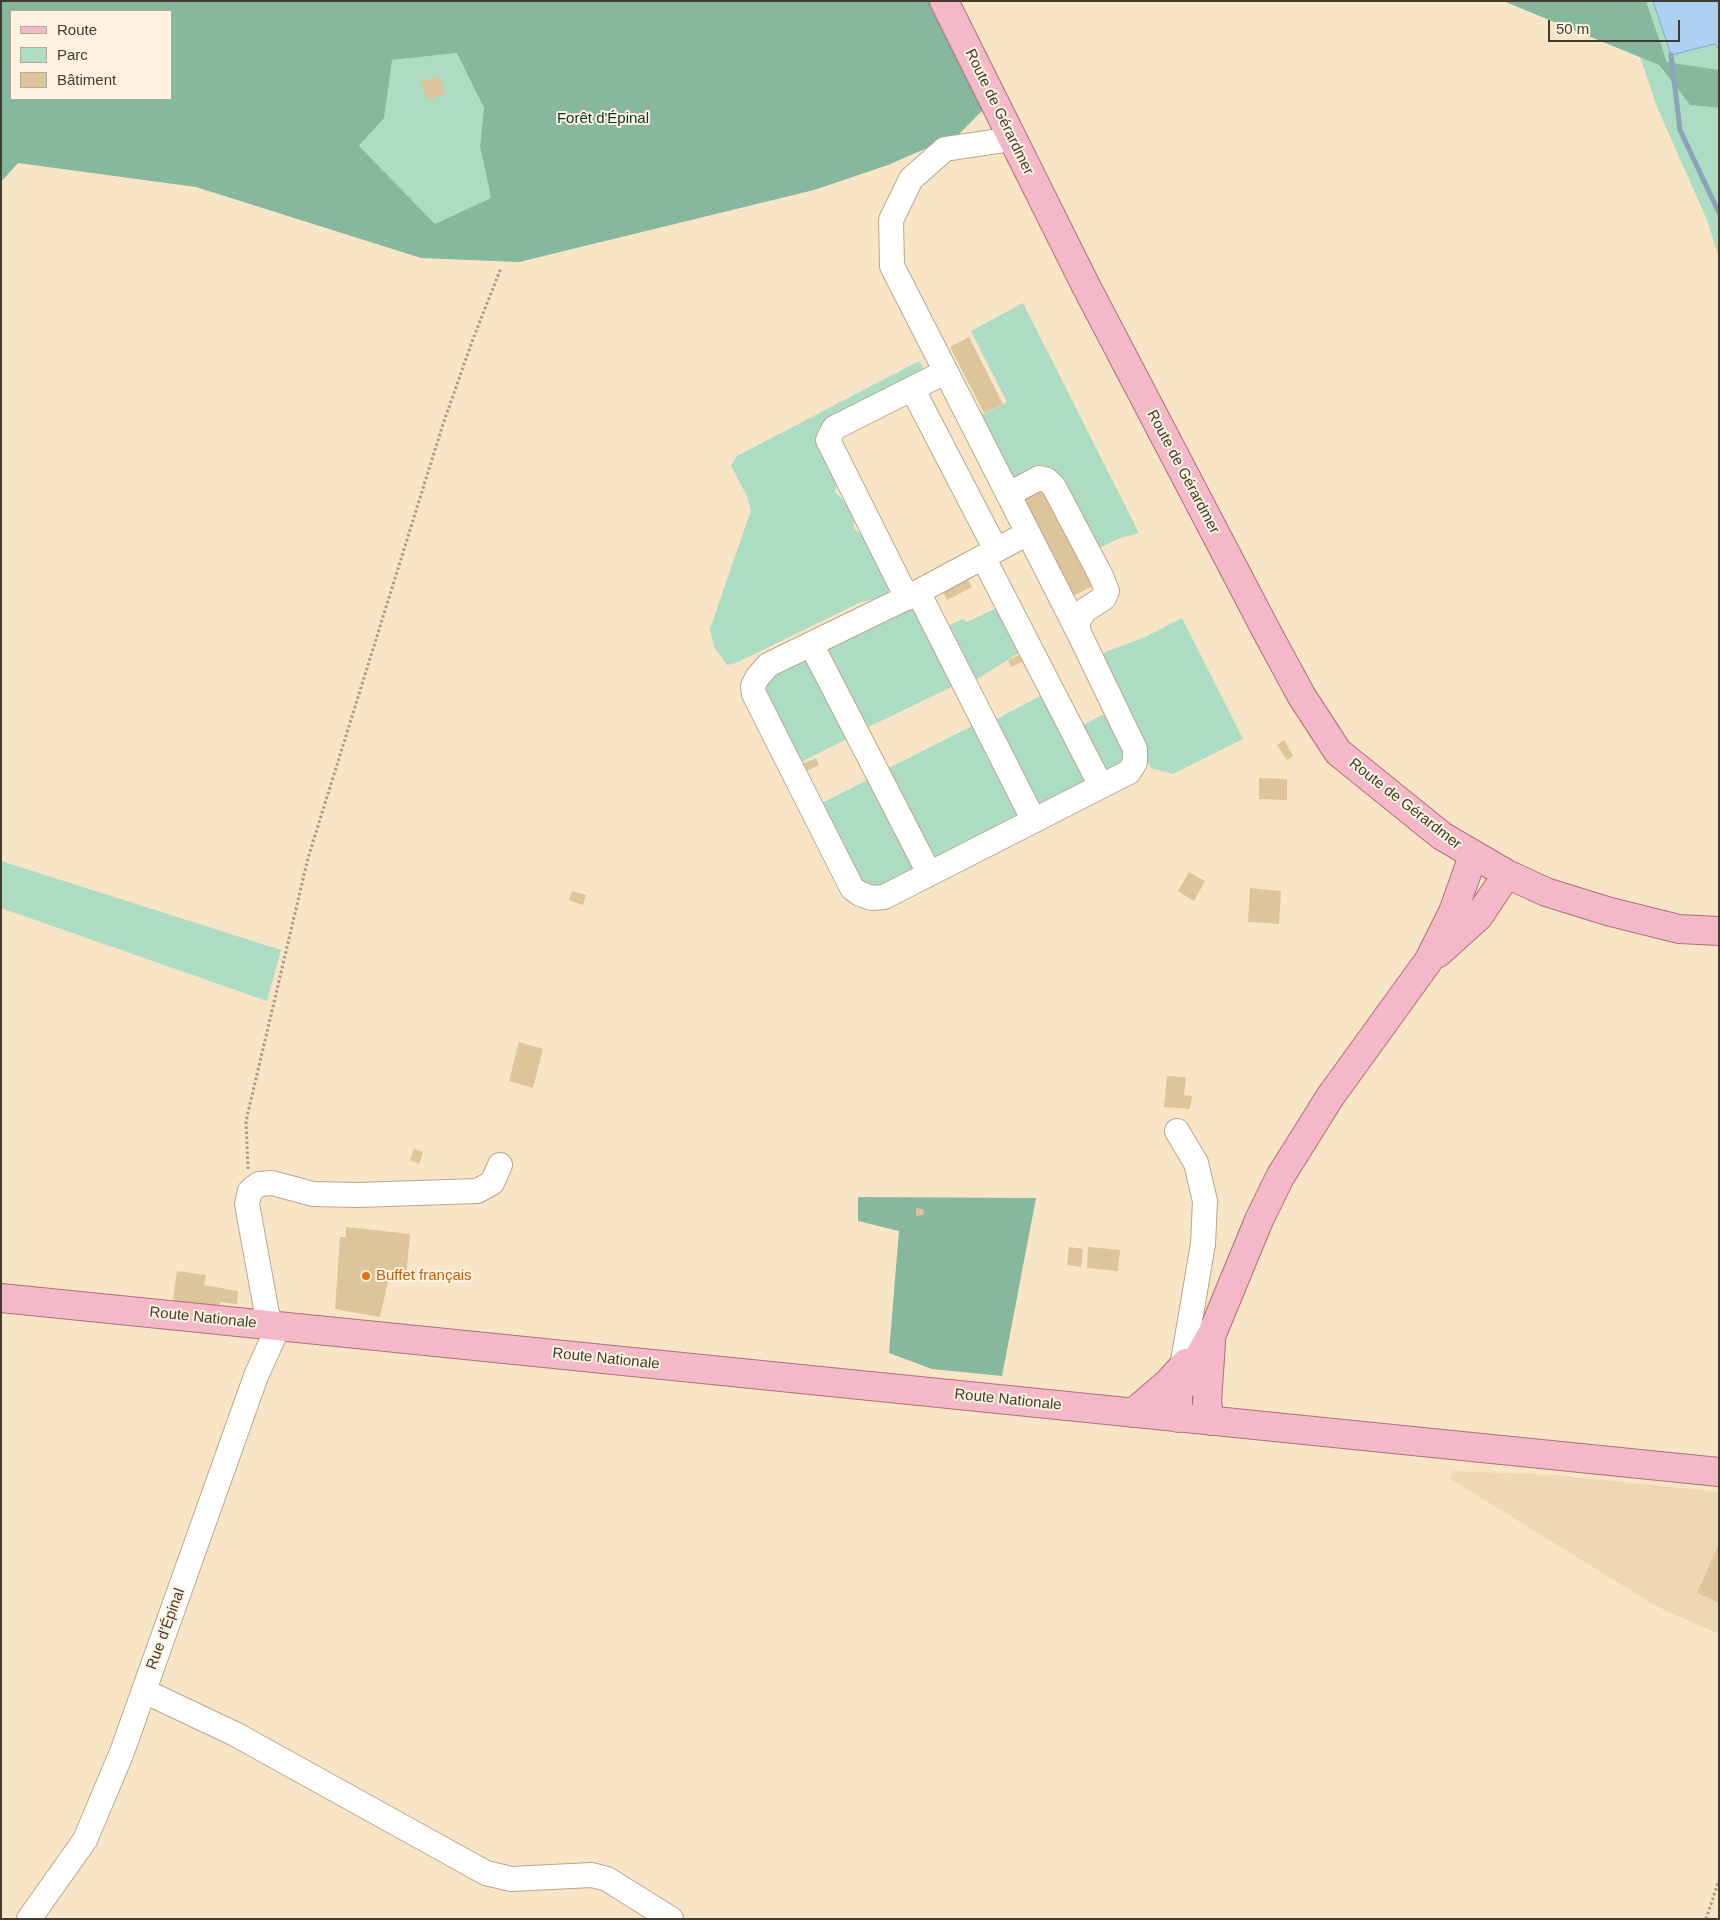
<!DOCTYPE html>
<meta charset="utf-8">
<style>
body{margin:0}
#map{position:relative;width:1720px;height:1920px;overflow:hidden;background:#f7e5c6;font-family:Helvetica,sans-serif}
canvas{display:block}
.frame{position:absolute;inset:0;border:2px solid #423b2e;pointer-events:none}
.legend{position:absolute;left:10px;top:10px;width:162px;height:90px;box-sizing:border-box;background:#fef3e1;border:1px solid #b3a999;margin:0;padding:6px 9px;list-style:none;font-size:15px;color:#423b2e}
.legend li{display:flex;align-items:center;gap:10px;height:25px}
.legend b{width:25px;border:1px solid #b3a999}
.scale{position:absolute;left:1548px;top:20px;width:132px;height:22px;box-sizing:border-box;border:2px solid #423b2e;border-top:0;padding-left:6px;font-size:15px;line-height:18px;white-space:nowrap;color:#423b2e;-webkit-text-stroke:4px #fef3e1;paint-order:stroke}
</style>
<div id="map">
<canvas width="1720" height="1920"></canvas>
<div class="frame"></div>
<ul class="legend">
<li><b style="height:6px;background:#f4b9c8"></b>Route</li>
<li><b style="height:14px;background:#acdcc4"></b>Parc</li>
<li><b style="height:14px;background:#ddc49a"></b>Bâtiment</li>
</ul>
<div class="scale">50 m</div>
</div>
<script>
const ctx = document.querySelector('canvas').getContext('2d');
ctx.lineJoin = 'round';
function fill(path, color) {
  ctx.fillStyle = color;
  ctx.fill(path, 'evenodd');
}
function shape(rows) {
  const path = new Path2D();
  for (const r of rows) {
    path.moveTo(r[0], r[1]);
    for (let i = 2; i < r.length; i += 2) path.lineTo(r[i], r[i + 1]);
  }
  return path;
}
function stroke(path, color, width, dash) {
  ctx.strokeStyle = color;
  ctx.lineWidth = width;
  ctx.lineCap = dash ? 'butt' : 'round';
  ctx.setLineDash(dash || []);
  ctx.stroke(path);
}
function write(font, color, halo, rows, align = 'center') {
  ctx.font = font + ' Helvetica,sans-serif';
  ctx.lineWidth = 4;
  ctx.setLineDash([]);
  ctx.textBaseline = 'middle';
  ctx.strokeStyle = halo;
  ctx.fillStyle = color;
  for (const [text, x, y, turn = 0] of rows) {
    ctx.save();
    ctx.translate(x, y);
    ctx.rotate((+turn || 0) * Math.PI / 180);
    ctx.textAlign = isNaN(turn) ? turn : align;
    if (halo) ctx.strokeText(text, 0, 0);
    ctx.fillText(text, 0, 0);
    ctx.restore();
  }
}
fill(shape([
 [1453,1471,1557,1475,1719,1492,1719,1634,1656,1606,1449,1478]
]), '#eed8b3');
fill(shape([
 [1646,1,1719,1,1719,70,1667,62],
 [458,53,484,108,480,146,491,198,436,225,359,147,384,117,391,60],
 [1640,57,1659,65,1690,105,1719,108,1719,258,1707,220,1657,107],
 [1023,303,1139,533,1118,539,1095,550,1052,468,1042,465,1035,474,1012,480,1000,459,999,450,993,446,982,415,1007,402,971,331],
 [919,361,927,374,817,430,837,483,835,492,843,500,854,516,854,529,859,533,866,532,890,587,887,593,884,597,861,602,736,663,727,665,714,647,710,629,751,510,747,496,731,466,737,456],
 [1003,605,1025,649,969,684,941,629,963,619,967,622],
 [915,606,960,683,860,731,826,651,829,645],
 [1182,618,1243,739,1173,774,1151,768,1099,664,1099,659,1105,652,1143,638],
 [805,659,853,736,795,765,758,696,763,677],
 [1046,693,1086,778,1084,784,1039,804,1031,801,989,723],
 [1109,711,1127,756,1115,773,1099,771,1077,729],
 [980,722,1019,817,933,860,881,772],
 [873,777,914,868,910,874,867,892,816,806],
 [1,861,281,950,267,1001,1,908]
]), '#acdcc4');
fill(shape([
 [1,1,936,1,987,106,959,134,888,165,814,190,519,262,421,258,196,187,18,163,1,182],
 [11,11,171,11,171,99,11,99],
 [457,53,484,108,480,146,491,198,435,224,359,146,384,118,392,60],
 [1503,1,1646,1,1667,62,1719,70,1719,108,1690,105,1659,65],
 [858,1197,1036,1198,1002,1376,932,1369,889,1353,899,1231,858,1221]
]), '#86b79f');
const water = shape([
 [1653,1,1719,1,1719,49,1715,44,1671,55,1653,1]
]);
fill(water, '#acd1f3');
stroke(water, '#8ca4b8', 1);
stroke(shape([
 [1671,55,1680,130,1719,213]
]), '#8ca4b8', 5);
fill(shape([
 [439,76,445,94,427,100,421,82],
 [969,337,1003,404,984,413,950,347],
 [1044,487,1093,586,1069,598,1020,499],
 [966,576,972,587,947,600,941,588],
 [1024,653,1027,660,1011,667,1008,660],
 [1284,740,1293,756,1287,760,1277,745],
 [816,758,819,765,802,773,798,766],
 [1259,778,1287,779,1287,800,1259,799],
 [1189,872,1205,881,1194,901,1178,891],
 [1250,888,1281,891,1279,924,1248,922],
 [572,891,586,895,583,905,569,900],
 [519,1042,543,1049,533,1088,509,1081],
 [1167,1076,1186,1077,1184,1095,1192,1096,1190,1109,1164,1107],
 [414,1149,423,1152,419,1164,410,1160],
 [916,1208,923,1209,924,1215,916,1216],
 [346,1227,410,1234,406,1278,389,1277,380,1317,335,1309,340,1237,346,1237],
 [1069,1247,1083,1249,1081,1267,1067,1265],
 [1088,1247,1120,1250,1118,1271,1087,1268],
 [177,1271,206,1275,204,1285,238,1291,237,1304,220,1302,219,1306,173,1301],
 [1719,1544,1719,1603,1697,1593]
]), '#ddc49a');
const minor = shape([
 [1012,139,945,149,911,179,891,220,892,266,1079,633],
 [913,390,996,550],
 [1009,494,1039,478,1047,480,1054,487,1101,576,1107,591,1104,598,1085,610,1077,623,1079,633,1135,749,1135,762,1129,772,884,897,872,898,860,894,852,888,754,694,753,686,757,678,768,665,918,592,1028,533],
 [983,557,1101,786],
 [918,592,1033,819],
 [907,598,828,440,834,428,945,372],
 [811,644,929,873],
 [1177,1131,1196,1163,1205,1201,1203,1244,1182,1367],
 [144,1691,235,1734,486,1873,511,1879,592,1875,607,1879,671,1919],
 [29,1919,85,1840,122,1752,256,1376,275,1334,273,1325,267,1314,247,1204,250,1191,259,1184,272,1183,313,1194,357,1195,477,1191,492,1183,500,1165]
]);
const major = shape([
 [944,1,1086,286,1268,634,1301,695,1338,752,1442,836,1507,874,1546,892,1607,911,1679,929,1719,931],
 [1438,953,1479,916,1507,874],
 [1,1298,1719,1472],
 [1133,1413,1168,1383,1186,1363],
 [1178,1418,1178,1393,1212,1334,1259,1220,1280,1177,1330,1097,1429,960,1453,912,1473,856],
 [1210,1421,1207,1402,1211,1343]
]);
stroke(minor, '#b9a78a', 26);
stroke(major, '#b06e7b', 30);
stroke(shape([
 [248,1169,246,1121,308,858,443,424,473,339,501,268],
 [1706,1919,1719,1880]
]), '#a89a83', 3, [2.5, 2.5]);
stroke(minor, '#fff', 24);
stroke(major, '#f4b9c8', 28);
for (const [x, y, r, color] of [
 [366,1276,5,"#e8710a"]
]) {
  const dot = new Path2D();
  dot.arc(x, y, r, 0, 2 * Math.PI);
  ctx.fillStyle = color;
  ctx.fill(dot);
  stroke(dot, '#fef3e1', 2);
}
write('15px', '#423b2e', '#fef3e1', [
 ["Route de Gérardmer",999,112,64],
 ["Route de Gérardmer",1183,472,62],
 ["Route de Gérardmer",1405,804,38],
 ["Route Nationale",203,1318,6],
 ["Route Nationale",606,1359,6],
 ["Route Nationale",1008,1400,6],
 ["Rue d’Épinal",166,1629,-70]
]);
write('15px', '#0b3625', '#fef3e1', [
 ["Forêt d'Épinal",603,119]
]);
write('15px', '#c56008', '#fef3e1', [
 ["Buffet français",376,1276]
], 'left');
</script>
